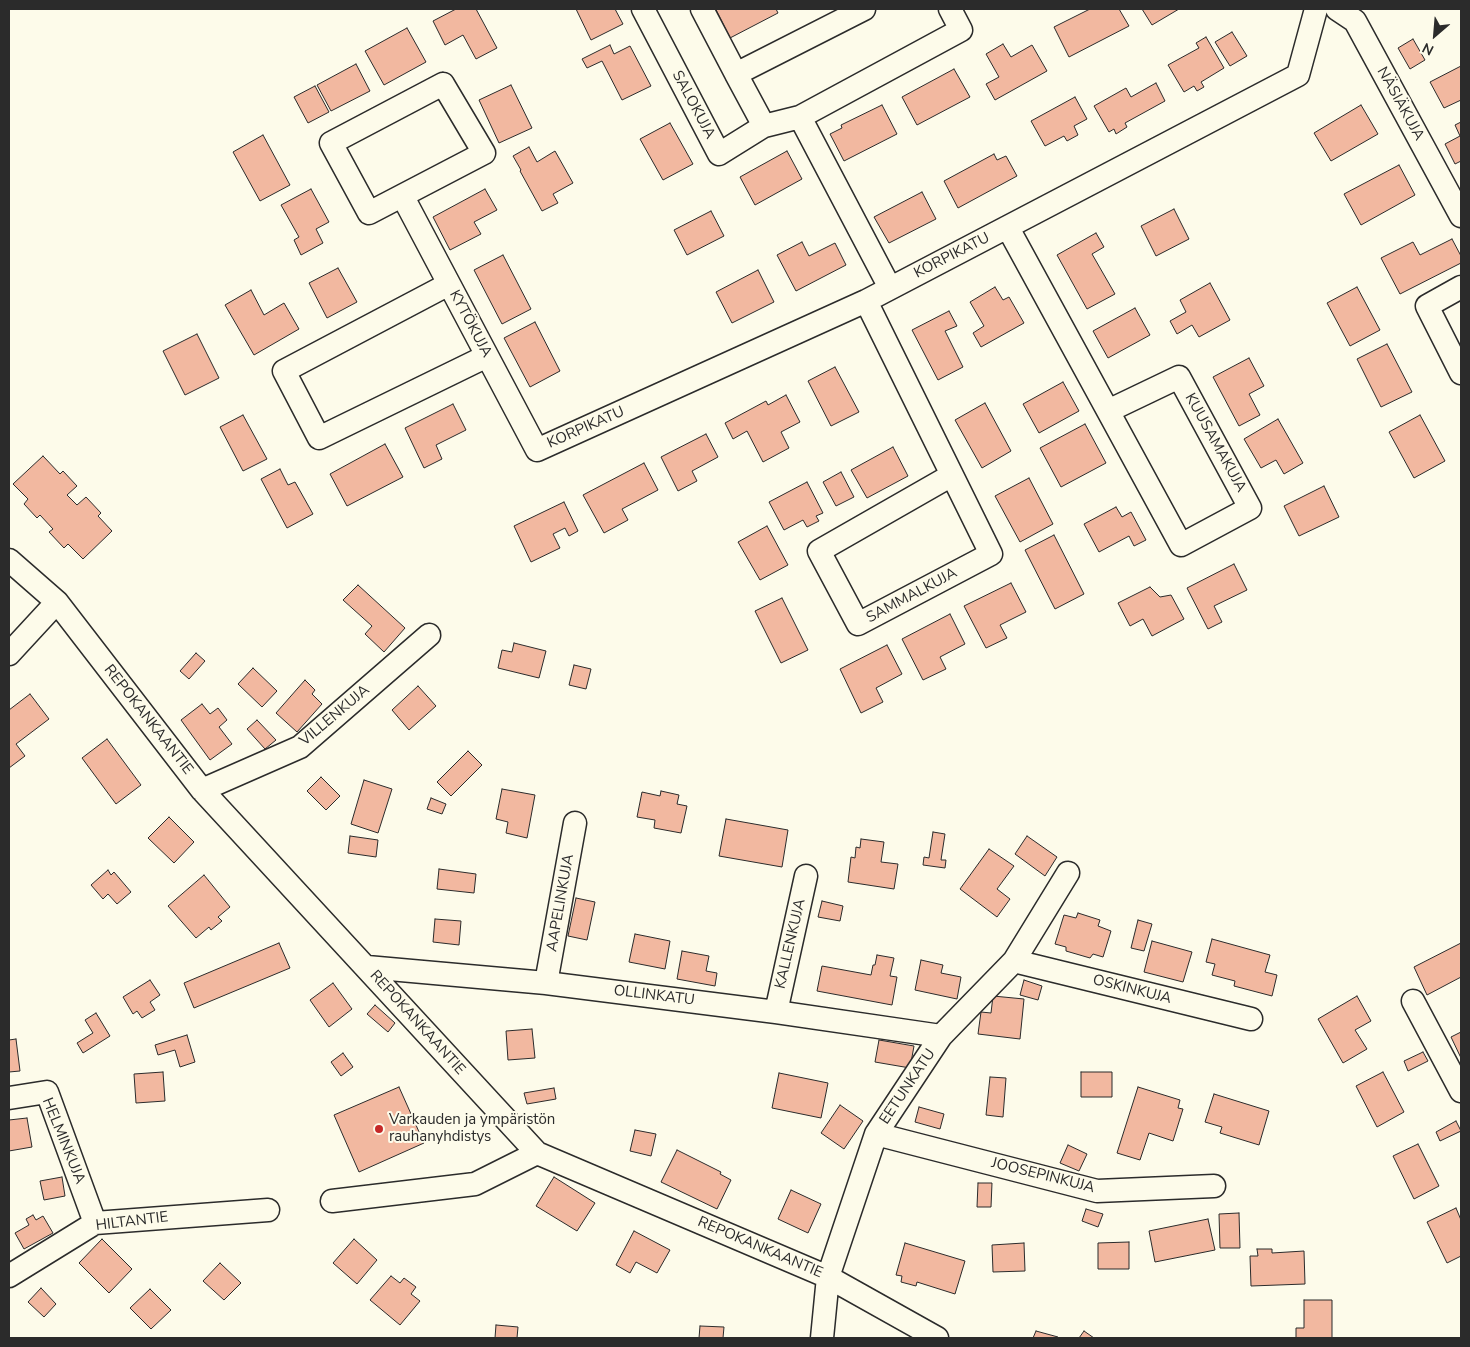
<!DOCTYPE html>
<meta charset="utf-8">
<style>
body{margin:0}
#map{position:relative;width:1470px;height:1347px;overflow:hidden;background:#fdfbea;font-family:"Nunito Sans",sans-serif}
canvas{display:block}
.frame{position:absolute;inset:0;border:10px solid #2b2b2b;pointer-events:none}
.north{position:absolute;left:1410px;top:10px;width:50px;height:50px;-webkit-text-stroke:4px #fdfbea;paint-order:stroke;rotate:207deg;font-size:14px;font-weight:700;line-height:20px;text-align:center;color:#2b2b2b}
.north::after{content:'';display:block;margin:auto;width:18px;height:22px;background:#2b2b2b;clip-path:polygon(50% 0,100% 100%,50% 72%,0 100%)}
</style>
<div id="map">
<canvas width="1470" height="1347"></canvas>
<div class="frame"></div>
<div class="north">N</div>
</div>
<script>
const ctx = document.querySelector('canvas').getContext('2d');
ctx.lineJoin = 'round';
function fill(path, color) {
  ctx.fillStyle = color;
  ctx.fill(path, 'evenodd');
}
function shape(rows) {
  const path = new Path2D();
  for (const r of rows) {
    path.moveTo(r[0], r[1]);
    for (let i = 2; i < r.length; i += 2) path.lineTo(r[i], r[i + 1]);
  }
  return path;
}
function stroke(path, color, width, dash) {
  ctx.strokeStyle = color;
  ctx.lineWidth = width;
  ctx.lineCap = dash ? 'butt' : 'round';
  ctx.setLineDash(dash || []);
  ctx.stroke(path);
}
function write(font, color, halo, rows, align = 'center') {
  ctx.font = font + ' "Nunito Sans",sans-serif';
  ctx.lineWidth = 4;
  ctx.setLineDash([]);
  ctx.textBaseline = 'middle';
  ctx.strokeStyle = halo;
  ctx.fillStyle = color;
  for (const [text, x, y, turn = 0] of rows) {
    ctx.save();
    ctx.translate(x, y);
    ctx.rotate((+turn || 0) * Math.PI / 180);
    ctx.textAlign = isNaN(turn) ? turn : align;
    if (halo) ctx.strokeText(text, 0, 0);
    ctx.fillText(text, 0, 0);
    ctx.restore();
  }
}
const building = shape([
 [456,9,476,9,497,48,476,59,463,35,445,45,433,21,456,9],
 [576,9,615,9,623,24,591,40,576,9],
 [719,9,776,9,778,13,730,38,716,10,719,9],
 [1090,9,1119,9,1129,26,1069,57,1054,27,1090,9],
 [1142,9,1179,9,1152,25,1142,9],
 [407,28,426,62,384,85,365,51,407,28],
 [1232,32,1247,56,1230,66,1215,42,1232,32],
 [1206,37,1224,68,1201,82,1204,87,1197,91,1194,86,1184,92,1168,65,1199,48,1196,43,1206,37],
 [1413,39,1425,60,1410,69,1398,48,1413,39],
 [1003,44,1011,57,1032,45,1047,71,995,100,986,84,999,77,986,54,1003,44],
 [610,45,614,54,630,46,651,86,622,100,602,61,587,68,582,59,610,45],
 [356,64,370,91,331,111,317,85,356,64],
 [1461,66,1461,100,1444,108,1430,82,1461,66],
 [954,69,970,97,917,125,902,97,954,69],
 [1156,83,1165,101,1125,123,1127,127,1116,134,1114,129,1109,132,1094,106,1126,88,1131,97,1156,83],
 [511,85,532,128,499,143,479,100,511,85],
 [315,86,329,112,308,123,294,97,315,86],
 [1075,97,1087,119,1074,126,1078,135,1067,141,1064,136,1045,146,1031,121,1075,97],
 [882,105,897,134,844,161,830,134,842,128,841,125,882,105],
 [1361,105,1378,134,1331,161,1314,133,1361,105],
 [1461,122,1461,161,1455,164,1445,144,1460,136,1455,125,1461,122],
 [670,123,693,164,663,180,640,139,670,123],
 [263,135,290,185,260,201,233,152,263,135],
 [529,147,537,162,555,151,573,183,553,194,558,203,542,211,520,171,521,170,513,156,529,147],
 [787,151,802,179,755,205,740,177,787,151],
 [994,154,997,160,1006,156,1017,176,958,208,944,181,994,154],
 [1399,165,1415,195,1361,225,1344,194,1399,165],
 [311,189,329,222,316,229,323,243,301,255,294,240,299,237,281,205,311,189],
 [485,189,497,210,474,222,481,234,450,250,433,217,485,189],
 [922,192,936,219,889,243,874,217,922,192],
 [1174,209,1189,239,1156,256,1141,226,1174,209],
 [711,211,724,236,687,255,674,230,711,211],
 [1096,233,1104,247,1092,254,1115,294,1087,309,1057,255,1096,233],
 [1452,239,1461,256,1461,263,1400,294,1381,258,1413,242,1420,255,1452,239],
 [802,242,809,256,835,243,846,265,796,291,777,255,802,242],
 [503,255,531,309,502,324,474,270,503,255],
 [338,268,357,302,327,318,309,283,338,268],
 [758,270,774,302,732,323,716,292,758,270],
 [1210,283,1230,320,1199,337,1192,325,1177,334,1170,321,1186,312,1180,300,1210,283],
 [995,287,1003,300,1009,297,1024,323,981,347,973,333,984,326,970,302,995,287],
 [1357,287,1380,330,1350,346,1327,303,1357,287],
 [251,290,264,315,284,303,299,329,254,355,225,305,251,290],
 [1135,308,1150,335,1108,358,1093,331,1135,308],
 [949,311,957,326,945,331,963,367,938,380,912,330,949,311],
 [535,322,560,371,530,387,504,338,535,322],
 [197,334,219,378,185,395,163,351,197,334],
 [1387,344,1412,392,1381,407,1357,359,1387,344],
 [1249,358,1264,386,1249,394,1260,415,1239,426,1213,377,1249,358],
 [835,367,859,412,831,426,808,381,835,367],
 [1063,382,1079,411,1039,433,1023,404,1063,382],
 [786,395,800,422,781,432,789,448,763,462,747,431,733,439,725,423,766,401,768,405,786,395],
 [985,403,1011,451,982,468,955,420,985,403],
 [453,404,466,430,436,445,442,459,424,468,405,428,453,404],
 [243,415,267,459,243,471,220,427,243,415],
 [1420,415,1445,461,1414,478,1389,432,1420,415],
 [1278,419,1303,463,1284,474,1276,460,1261,468,1244,439,1278,419],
 [1085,424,1106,463,1061,487,1040,448,1085,424],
 [706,434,718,457,692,471,697,481,678,491,661,457,706,434],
 [385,444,403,477,347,506,330,474,385,444],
 [893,447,908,476,867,498,851,470,893,447],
 [43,456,60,474,63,471,77,486,67,495,77,505,86,497,101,513,98,516,112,531,83,559,68,544,64,548,49,532,53,529,40,515,37,518,24,504,28,499,13,484,43,456],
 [644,463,658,490,622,509,628,520,604,533,583,495,644,463],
 [280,469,288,485,295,482,313,514,287,528,261,479,280,469],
 [841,472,854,497,836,506,823,482,841,472],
 [1029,478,1053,524,1020,542,995,496,1029,478],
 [807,482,823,513,816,516,819,521,807,527,803,520,784,530,769,502,807,482],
 [1324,486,1339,517,1299,536,1284,506,1324,486],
 [564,502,578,531,569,536,565,528,553,534,560,548,531,562,514,526,564,502],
 [1116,507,1122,517,1131,512,1146,540,1134,546,1129,536,1099,552,1084,524,1116,507],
 [767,526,788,565,760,580,738,542,767,526],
 [1054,535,1084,594,1055,609,1025,550,1054,535],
 [1234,564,1247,590,1214,606,1222,622,1208,629,1187,588,1234,564],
 [1011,583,1026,612,1000,625,1007,638,986,648,964,606,1011,583],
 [358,585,405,628,384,652,365,634,372,626,343,600,358,585],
 [1150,587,1160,597,1171,595,1184,619,1152,636,1143,619,1130,626,1118,603,1150,587],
 [782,598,808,650,781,663,755,611,782,598],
 [950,614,965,644,940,657,946,669,923,680,902,639,950,614],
 [514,643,546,651,539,678,498,668,502,650,512,652,514,643],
 [887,645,902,674,876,688,883,702,861,713,840,669,887,645],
 [196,653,205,661,189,679,180,671,196,653],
 [574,665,591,669,586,689,569,685,574,665],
 [253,668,277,691,262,707,238,684,253,668],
 [305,680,315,690,312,694,322,704,297,732,276,713,305,680],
 [418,686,436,706,409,730,392,710,418,686],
 [30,694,49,719,16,744,25,756,9,768,9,710,30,694],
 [202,704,210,714,218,708,227,720,219,727,232,744,210,760,181,720,202,704],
 [257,720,276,740,265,749,247,729,257,720],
 [107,739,141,785,116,804,82,758,107,739],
 [468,751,482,765,451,796,437,782,468,751],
 [321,777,340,796,326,810,307,791,321,777],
 [364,780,392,789,378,833,351,824,364,780],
 [502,789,535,795,527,838,506,833,508,822,496,819,502,789],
 [661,791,679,795,677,804,687,806,681,833,654,828,655,820,637,817,642,792,660,796,661,791],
 [431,798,446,804,442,814,427,809,431,798],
 [169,817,194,842,174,863,148,838,169,817],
 [726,819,788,830,782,867,719,856,726,819],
 [933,832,945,834,941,860,946,860,945,868,923,865,924,857,929,858,933,832],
 [350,836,378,840,376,857,348,853,350,836],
 [1027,836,1057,857,1045,876,1015,854,1027,836],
 [861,839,884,842,881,862,898,864,894,889,848,882,851,857,855,858,856,847,860,848,861,839],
 [989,849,1014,866,997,889,1010,899,997,917,960,889,989,849],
 [439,869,476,874,474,893,437,889,439,869],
 [108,870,111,875,114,872,131,892,117,904,108,894,103,899,91,885,108,870],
 [204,875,230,907,218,917,222,921,211,930,209,927,196,938,168,906,204,875],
 [576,898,595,902,587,940,568,936,576,898],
 [822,901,843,906,840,921,818,917,822,901],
 [1078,913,1100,920,1098,926,1111,931,1103,957,1093,954,1090,958,1066,951,1066,947,1055,944,1064,915,1076,918,1078,913],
 [435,919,461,921,459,945,433,942,435,919],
 [1138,920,1152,924,1144,951,1131,948,1138,920],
 [635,934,670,941,665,969,629,962,635,934],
 [1212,939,1270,955,1265,972,1277,975,1272,996,1234,986,1235,981,1212,975,1215,964,1206,962,1212,939],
 [1152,941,1192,952,1183,982,1144,972,1152,941],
 [279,943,290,968,194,1008,184,983,279,943],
 [1461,943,1461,977,1427,995,1414,967,1461,943],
 [682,951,709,956,706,971,717,973,715,986,677,979,682,951],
 [877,955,894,958,890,976,897,977,892,1005,817,991,822,966,871,975,873,965,875,965,877,955],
 [921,960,943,965,941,973,961,977,957,999,915,990,921,960],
 [150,980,160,995,150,1002,155,1010,142,1018,137,1011,133,1014,123,997,150,980],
 [1024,980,1042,986,1038,1000,1020,995,1024,980],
 [333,983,352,1009,329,1027,310,1000,333,983],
 [993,996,1024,999,1020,1039,978,1034,981,1012,991,1013,993,996],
 [1357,996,1371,1021,1355,1030,1367,1049,1343,1063,1318,1019,1357,996],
 [375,1005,395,1023,388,1032,367,1014,375,1005],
 [96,1013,110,1036,83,1053,77,1043,93,1033,85,1020,96,1013],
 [532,1029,535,1058,508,1060,506,1031,532,1029],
 [1461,1032,1461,1058,1451,1037,1461,1032],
 [187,1035,195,1062,180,1067,175,1050,158,1055,155,1045,187,1035],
 [16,1039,20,1071,9,1072,9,1040,16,1039],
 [879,1040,914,1046,910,1068,875,1062,879,1040],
 [1423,1052,1428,1061,1408,1071,1404,1061,1423,1052],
 [343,1053,353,1067,341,1076,331,1062,343,1053],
 [163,1072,165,1101,136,1103,134,1074,163,1072],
 [1081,1072,1112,1072,1112,1097,1081,1097,1081,1072],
 [1383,1072,1404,1112,1377,1127,1356,1086,1383,1072],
 [779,1073,828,1083,821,1118,772,1108,779,1073],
 [990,1077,1006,1078,1003,1117,986,1115,990,1077],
 [399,1087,424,1143,359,1172,334,1115,399,1087],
 [1138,1087,1180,1100,1178,1108,1183,1109,1173,1141,1149,1133,1140,1160,1117,1153,1138,1087],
 [554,1088,556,1099,527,1104,524,1093,554,1088],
 [1214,1094,1269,1111,1259,1145,1220,1133,1222,1127,1205,1122,1214,1094],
 [840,1105,863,1121,844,1149,821,1133,840,1105],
 [919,1107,944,1114,940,1129,915,1122,919,1107],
 [27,1118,32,1147,9,1151,9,1120,27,1118],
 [1456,1121,1461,1131,1440,1141,1436,1132,1456,1121],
 [635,1130,656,1134,651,1156,630,1151,635,1130],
 [1418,1144,1439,1186,1414,1199,1393,1156,1418,1144],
 [1068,1145,1087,1154,1079,1171,1060,1163,1068,1145],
 [677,1150,721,1172,720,1174,731,1180,717,1209,661,1182,677,1150],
 [62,1177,65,1196,44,1200,40,1181,62,1177],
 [554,1177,595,1203,577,1231,536,1206,554,1177],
 [978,1183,992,1183,991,1207,977,1207,978,1183],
 [791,1190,821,1204,808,1233,778,1219,791,1190],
 [1456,1208,1461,1220,1461,1256,1447,1263,1427,1222,1456,1208],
 [1086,1209,1103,1214,1098,1227,1082,1221,1086,1209],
 [1239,1213,1240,1248,1220,1248,1219,1214,1239,1213],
 [33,1215,36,1220,43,1216,53,1233,24,1249,15,1233,29,1225,26,1219,33,1215],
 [1208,1219,1215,1250,1155,1262,1149,1231,1208,1219],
 [634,1231,670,1250,657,1273,636,1262,630,1273,616,1265,634,1231],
 [102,1239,132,1269,109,1293,79,1263,102,1239],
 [354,1239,377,1260,357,1284,333,1263,354,1239],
 [1129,1242,1129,1269,1098,1269,1098,1243,1129,1242],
 [905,1243,965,1261,955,1294,917,1282,916,1286,901,1282,902,1276,896,1275,905,1243],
 [1024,1243,1025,1271,993,1272,992,1245,1024,1243],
 [1257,1249,1272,1249,1272,1253,1304,1251,1305,1284,1251,1286,1250,1256,1258,1256,1257,1249],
 [220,1263,241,1283,224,1300,203,1281,220,1263],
 [391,1276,400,1283,404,1278,416,1287,411,1294,420,1301,400,1325,370,1300,391,1276],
 [41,1288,56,1304,44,1317,28,1302,41,1288],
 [150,1289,171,1310,151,1329,130,1308,150,1289],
 [1304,1300,1332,1300,1332,1338,1296,1338,1296,1328,1304,1328,1304,1300],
 [496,1325,518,1327,517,1338,495,1338,496,1325],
 [700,1326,724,1327,723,1338,699,1338,700,1326],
 [1036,1331,1058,1337,1058,1338,1033,1338,1036,1331],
 [1084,1331,1094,1338,1079,1338,1084,1331]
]);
fill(building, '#f2b8a0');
stroke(building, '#2b2b2b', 1);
const minor = shape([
 [643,9,719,154,764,126,800,117,961,30,950,9],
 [702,9,736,74,864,9],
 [1337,9,1355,21,1461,216],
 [736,74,764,126],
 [443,84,484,153,369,213,331,143,443,84],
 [800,117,890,288],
 [403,197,537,450,866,301,1298,75,1316,9],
 [1008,228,1108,411,1181,545,1250,508,1179,377,1108,411],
 [449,284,284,371,319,438,487,356],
 [1461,287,1427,306,1461,373],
 [866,301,952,475,991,554,858,624,819,551,952,475],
 [9,560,57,602,202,790,537,1153,828,1277,937,1338],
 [9,654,57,602],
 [202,790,300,747,429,635],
 [1014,961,1251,1019],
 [367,967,546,983,776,1012,941,1036],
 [546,983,575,823],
 [1413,1001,1461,1091],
 [776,1012,806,876],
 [9,1098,47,1092,95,1223],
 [876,1134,1097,1191,1214,1186],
 [332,1201,475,1184,537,1153],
 [9,1276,95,1223,268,1210],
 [822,1338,828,1277,876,1134,941,1036,1014,961,1068,873]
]);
stroke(minor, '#2b2b2b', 25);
stroke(minor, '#fdfbea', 22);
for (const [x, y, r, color] of [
 [379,1129,5,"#c62828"]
]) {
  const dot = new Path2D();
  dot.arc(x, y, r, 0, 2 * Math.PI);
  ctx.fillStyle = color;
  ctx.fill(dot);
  stroke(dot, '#fdfbea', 2);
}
write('15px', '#2b2b2b', '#fdfbea', [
 ["NÄSIÄKUJA",1400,104,61],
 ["SALOKUJA",693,105,62],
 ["KORPIKATU",952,256,-27],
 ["KYTÖKUJA",470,324,62],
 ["KORPIKATU",586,428,-24],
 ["KUUSAMAKUJA",1215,443,61],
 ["SAMMALKUJA",912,596,-28],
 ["VILLENKUJA",335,716,-40],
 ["REPOKANKAANTIE",148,720,52],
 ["AAPELINKUJA",561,903,-80],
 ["KALLENKUJA",791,944,-77],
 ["OSKINKUJA",1132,990,14],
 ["OLLINKATU",654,996,7],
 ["REPOKANKAANTIE",417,1023,48],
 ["EETUNKATU",908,1087,-56],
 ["HELMINKUJA",63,1141,68],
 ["JOOSEPINKUJA",1043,1176,14],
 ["HILTANTIE",132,1222,-7],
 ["REPOKANKAANTIE",760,1248,23]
]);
write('15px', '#2b2b2b', '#fdfbea', [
 ["Varkauden ja ympäristön",389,1120],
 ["rauhanyhdistys",389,1137]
], 'left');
</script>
